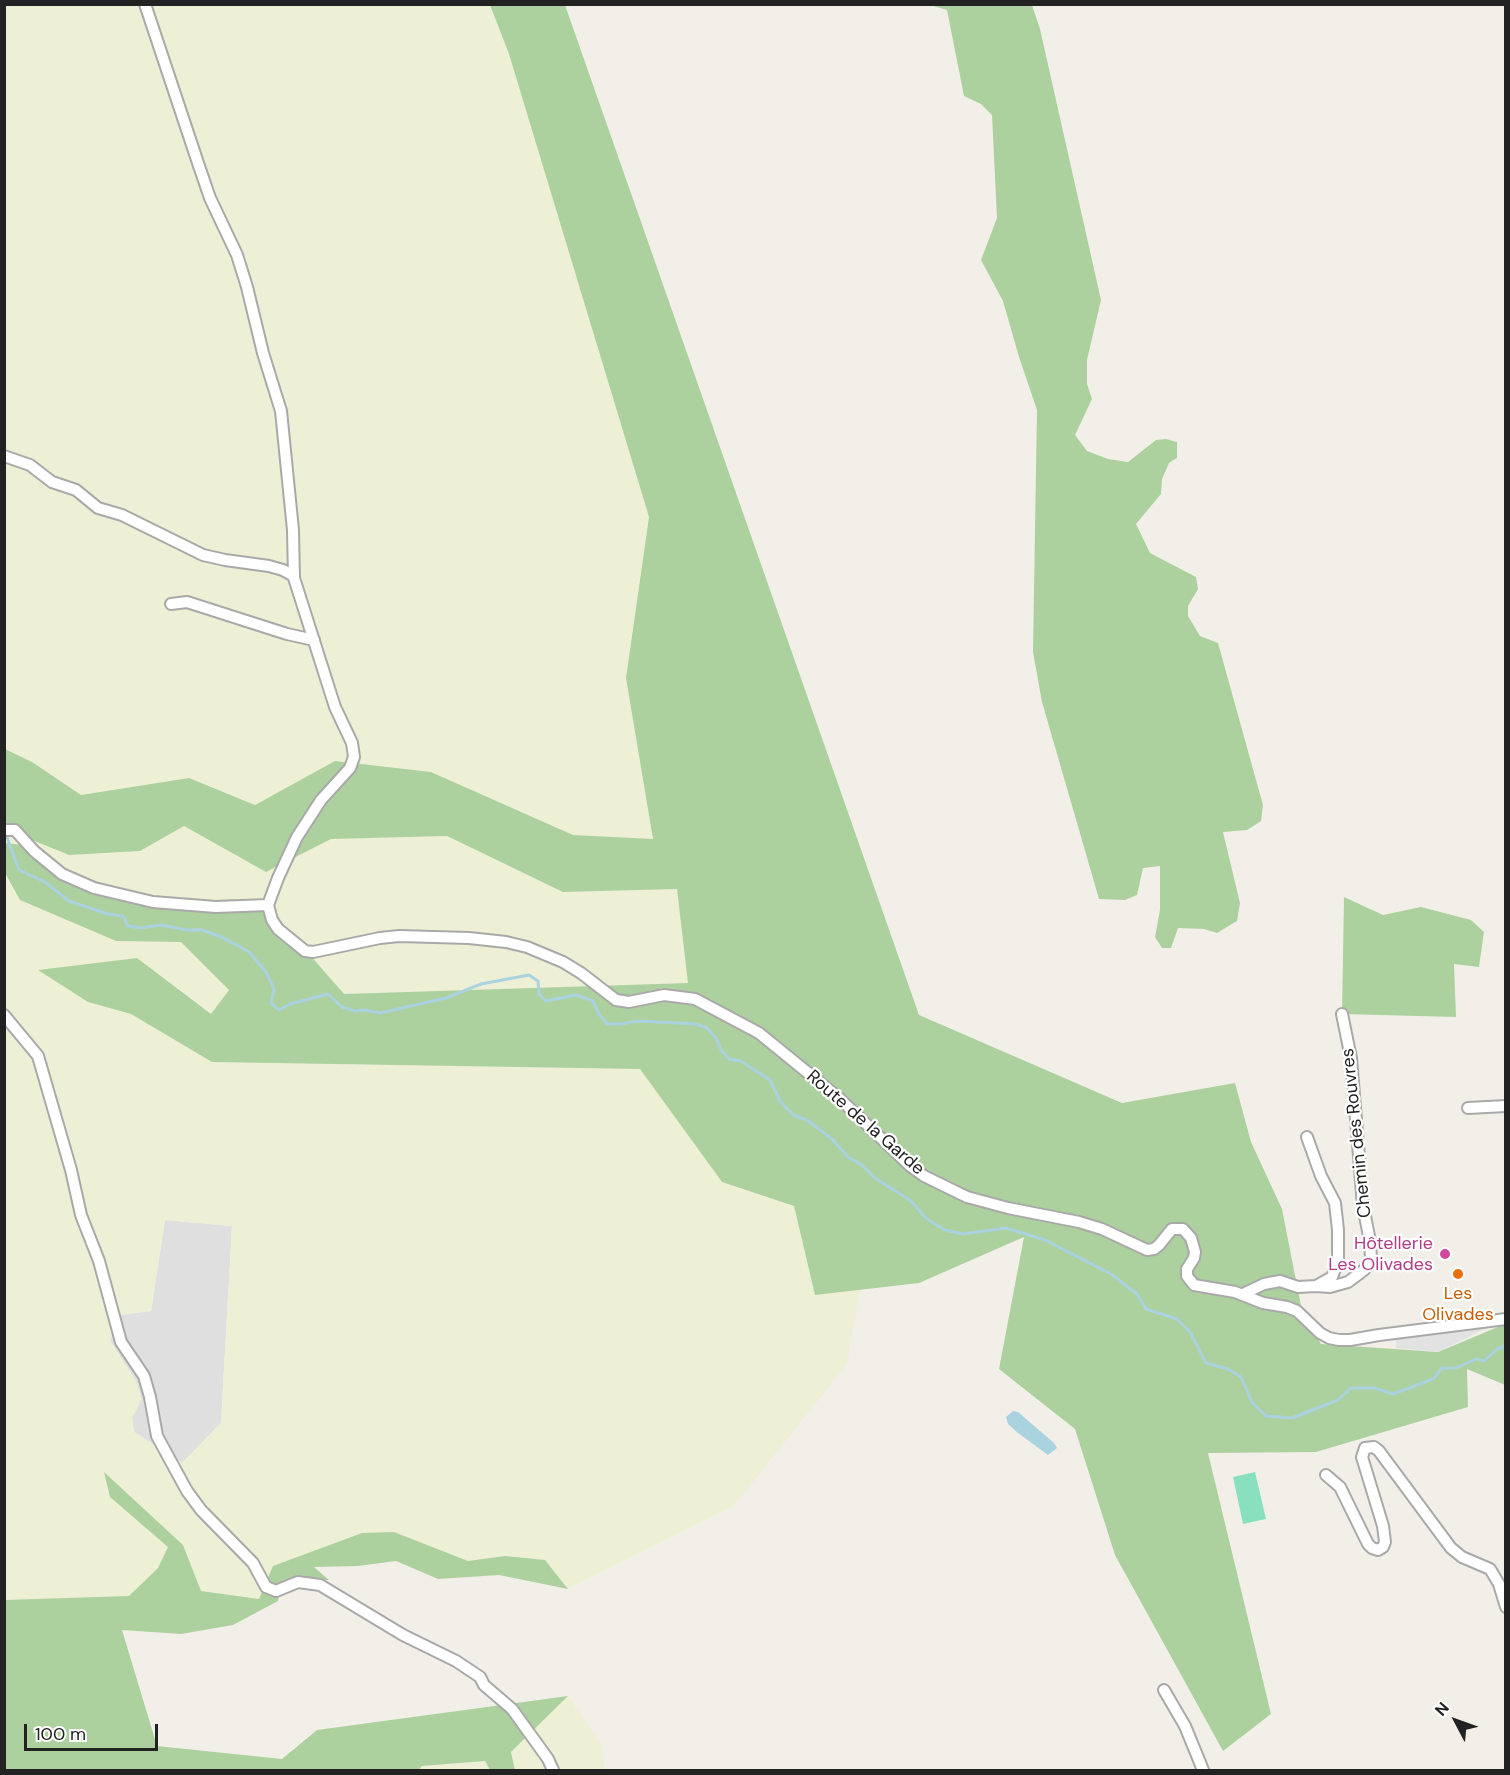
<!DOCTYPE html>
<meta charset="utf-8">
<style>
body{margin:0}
#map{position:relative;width:1510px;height:1775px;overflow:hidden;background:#f2efe9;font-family:"DM Sans",sans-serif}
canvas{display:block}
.frame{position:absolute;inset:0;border:6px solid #222;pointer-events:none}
.north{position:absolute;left:1426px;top:1691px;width:60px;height:60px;-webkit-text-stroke:4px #fff;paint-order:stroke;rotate:311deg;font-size:16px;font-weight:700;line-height:24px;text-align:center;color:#222}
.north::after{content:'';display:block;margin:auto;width:21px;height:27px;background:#222;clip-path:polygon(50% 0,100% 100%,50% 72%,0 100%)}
.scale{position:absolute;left:24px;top:1724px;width:134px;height:27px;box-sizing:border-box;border:3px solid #222;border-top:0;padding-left:8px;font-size:18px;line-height:21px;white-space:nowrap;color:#222;-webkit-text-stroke:4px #fff;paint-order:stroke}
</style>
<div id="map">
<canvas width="1510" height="1775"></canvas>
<div class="frame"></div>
<div class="north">N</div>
<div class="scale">100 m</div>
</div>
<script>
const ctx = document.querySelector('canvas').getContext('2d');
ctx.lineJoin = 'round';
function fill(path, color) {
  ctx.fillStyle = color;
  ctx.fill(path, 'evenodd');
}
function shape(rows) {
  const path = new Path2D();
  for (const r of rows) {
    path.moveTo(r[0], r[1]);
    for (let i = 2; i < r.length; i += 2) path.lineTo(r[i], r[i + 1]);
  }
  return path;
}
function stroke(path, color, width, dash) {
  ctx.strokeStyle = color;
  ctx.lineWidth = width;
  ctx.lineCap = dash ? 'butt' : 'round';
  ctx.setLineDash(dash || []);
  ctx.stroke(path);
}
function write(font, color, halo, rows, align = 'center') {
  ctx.font = font + ' "DM Sans",sans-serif';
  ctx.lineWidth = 4.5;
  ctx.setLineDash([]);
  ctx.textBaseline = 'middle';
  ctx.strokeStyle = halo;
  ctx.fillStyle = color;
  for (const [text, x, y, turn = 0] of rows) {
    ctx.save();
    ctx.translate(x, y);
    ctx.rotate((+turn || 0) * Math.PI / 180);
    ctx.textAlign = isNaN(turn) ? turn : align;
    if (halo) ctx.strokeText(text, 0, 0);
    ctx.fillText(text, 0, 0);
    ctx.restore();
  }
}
fill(shape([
 [165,1220,232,1226,221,1423,182,1463,134,1432,132,1418,110,1340,121,1315,151,1311]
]), '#e0dfdf');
fill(shape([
 [5,5,490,5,509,54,649,517,626,678,653,839,573,835,431,772,335,761,255,805,189,778,81,795,32,762,5,749],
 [184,826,266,872,331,839,446,836,563,892,677,889,689,983,344,994,261,899,167,901,80,877,25,845,5,843,4,829,69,855,140,851],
 [4,873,20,900,116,941,181,942,229,989,212,1014,137,958,39,970,88,1002,131,1014,212,1062,640,1069,722,1182,794,1206,815,1294,860,1289,847,1364,734,1506,568,1589,545,1560,505,1556,468,1561,394,1532,274,1566,259,1599,201,1591,183,1545,104,1473,110,1497,169,1547,158,1569,129,1596,5,1600],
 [165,1220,232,1226,221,1423,182,1463,134,1432,132,1418,142,1399,136,1381,110,1340,121,1315,151,1311],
 [568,1696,602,1745,605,1770,515,1770,511,1752],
 [485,1761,490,1770,419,1770,422,1766]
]), '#eef0d5');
fill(shape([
 [490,5,565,5,919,1015,1122,1103,1235,1083,1251,1142,1282,1209,1302,1311,1321,1344,1438,1352,1505,1324,1505,1385,1467,1369,1468,1407,1316,1452,1208,1453,1271,1714,1223,1751,1115,1555,1075,1429,999,1369,1024,1237,919,1283,815,1295,794,1206,722,1182,640,1069,212,1062,131,1014,88,1002,38,970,137,958,211,1014,229,990,181,942,116,941,20,900,5,873,4,843,25,845,80,877,167,901,261,899,344,994,688,983,677,889,563,892,447,836,331,839,266,872,184,826,140,851,69,855,5,829,5,749,32,762,81,795,189,778,255,805,335,761,431,772,573,835,653,839,626,678,649,517,509,54],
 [930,5,1032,5,1040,29,1101,300,1087,360,1087,384,1092,399,1075,435,1087,451,1108,459,1128,462,1156,440,1166,439,1177,442,1177,458,1169,463,1162,479,1161,494,1136,524,1150,553,1196,577,1198,589,1188,606,1188,616,1200,636,1218,643,1263,805,1261,821,1247,830,1223,832,1240,903,1237,921,1217,933,1204,929,1178,928,1171,948,1162,948,1155,937,1160,910,1160,866,1143,868,1137,895,1125,900,1099,899,1042,702,1033,652,1037,410,1019,357,1003,301,981,260,997,218,992,115,981,104,964,96,947,10],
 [1344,897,1383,915,1421,907,1471,920,1484,932,1479,967,1454,964,1456,1017,1342,1014],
 [104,1472,183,1545,201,1591,259,1599,273,1566,362,1533,394,1532,468,1561,505,1556,545,1560,568,1589,499,1575,438,1579,396,1561,358,1566,314,1567,329,1580,281,1582,278,1601,233,1625,181,1634,122,1630,157,1746,282,1759,317,1730,568,1696,511,1752,515,1770,490,1770,485,1761,422,1766,419,1770,5,1770,4,1600,129,1596,158,1568,168,1547,110,1497]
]), '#add19e');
fill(shape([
 [1255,1472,1266,1519,1243,1524,1233,1477]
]), '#88e0be');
fill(shape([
 [1499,1322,1438,1352,1396,1348,1396,1337,1442,1334]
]), '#e2e2e2');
fill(shape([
 [1013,1411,1018,1412,1054,1443,1057,1448,1048,1455,1018,1433,1008,1424,1006,1417]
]), '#aad3df');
stroke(shape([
 [5,832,19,870,45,882,69,901,108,914,123,916,128,926,141,928,161,925,187,930,202,930,224,938,249,952,266,972,274,989,271,1003,279,1010,290,1004,328,994,342,1007,355,1011,365,1010,380,1013,446,998,481,984,529,975,538,981,539,994,546,1001,576,995,593,1001,599,1014,607,1024,621,1024,637,1021,696,1024,707,1028,716,1038,721,1050,729,1059,741,1061,770,1080,780,1101,793,1115,807,1120,832,1139,848,1157,862,1165,875,1178,911,1201,927,1219,945,1230,963,1234,1006,1228,1045,1240,1111,1274,1137,1294,1146,1309,1177,1319,1190,1332,1206,1363,1228,1369,1241,1377,1252,1402,1266,1416,1292,1418,1338,1400,1351,1388,1375,1388,1393,1394,1433,1379,1442,1368,1456,1368,1476,1359,1484,1361,1497,1349,1506,1346]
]), '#aad3df', 3);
const minor = shape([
 [145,4,198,163,210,198,237,255,247,287,263,353,281,411,293,530,294,578,335,707,352,743,354,757,350,768,321,800,297,837,278,878,268,905],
 [4,456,30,465,52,482,76,490,98,508,122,515,203,555,225,560,269,566,283,570,294,576],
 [171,604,187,602,287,634,314,640],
 [4,830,15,830,34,851,62,874,94,888,153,902,178,904,216,907,268,905],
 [268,905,272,920,278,929,305,951,313,952,380,938,399,936,469,938,506,942,527,947,563,962,581,973,616,1000,629,1002,664,995,695,999,759,1033,840,1099,909,1165,924,1176,967,1197,1008,1208,1079,1222,1102,1229,1147,1250,1154,1249,1159,1245,1172,1229,1183,1229,1191,1238,1195,1252,1194,1258,1187,1269,1187,1276,1194,1285,1235,1292,1263,1303,1287,1307,1297,1311,1320,1333,1329,1338,1339,1340,1350,1340,1379,1335,1506,1319],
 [4,1015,38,1056,71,1170,81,1215,99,1261,121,1342,144,1376,150,1397,157,1436,187,1491,201,1510,253,1563,266,1587,276,1591,298,1582,320,1585,403,1635,456,1661,480,1677,484,1685,512,1709,548,1759,553,1770],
 [1468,1108,1506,1106],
 [1316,1286,1330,1287,1348,1282,1364,1270,1371,1259,1370,1241,1363,1206,1351,1058,1342,1014],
 [1243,1294,1264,1284,1280,1281,1298,1287,1316,1286,1332,1277,1338,1261,1338,1230,1335,1203,1321,1176,1307,1137],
 [1326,1475,1340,1487,1368,1544,1372,1548,1378,1550,1383,1547,1385,1542,1383,1526,1362,1457,1365,1448,1374,1447,1379,1451,1451,1548,1462,1557,1490,1569,1499,1584,1506,1607],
 [1164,1690,1185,1726,1203,1770]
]);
stroke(minor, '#a9a9a9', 14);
stroke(minor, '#fff', 10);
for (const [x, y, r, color] of [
 [1445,1254,6,"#d1479c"],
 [1458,1274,6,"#e8710a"]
]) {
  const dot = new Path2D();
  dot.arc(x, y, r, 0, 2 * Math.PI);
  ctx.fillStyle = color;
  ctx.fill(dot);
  stroke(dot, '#fff', 2);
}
write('18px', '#222', '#fff', [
 ["Route de la Garde",865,1123,41],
 ["Chemin des Rouvres",1357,1133,-96]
]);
write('18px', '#b23c85', '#fff', [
 ["Hôtellerie",1433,1244],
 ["Les Olivades",1433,1265]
], 'right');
write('18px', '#c56008', '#fff', [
 ["Les",1458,1294],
 ["Olivades",1458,1315]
]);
</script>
